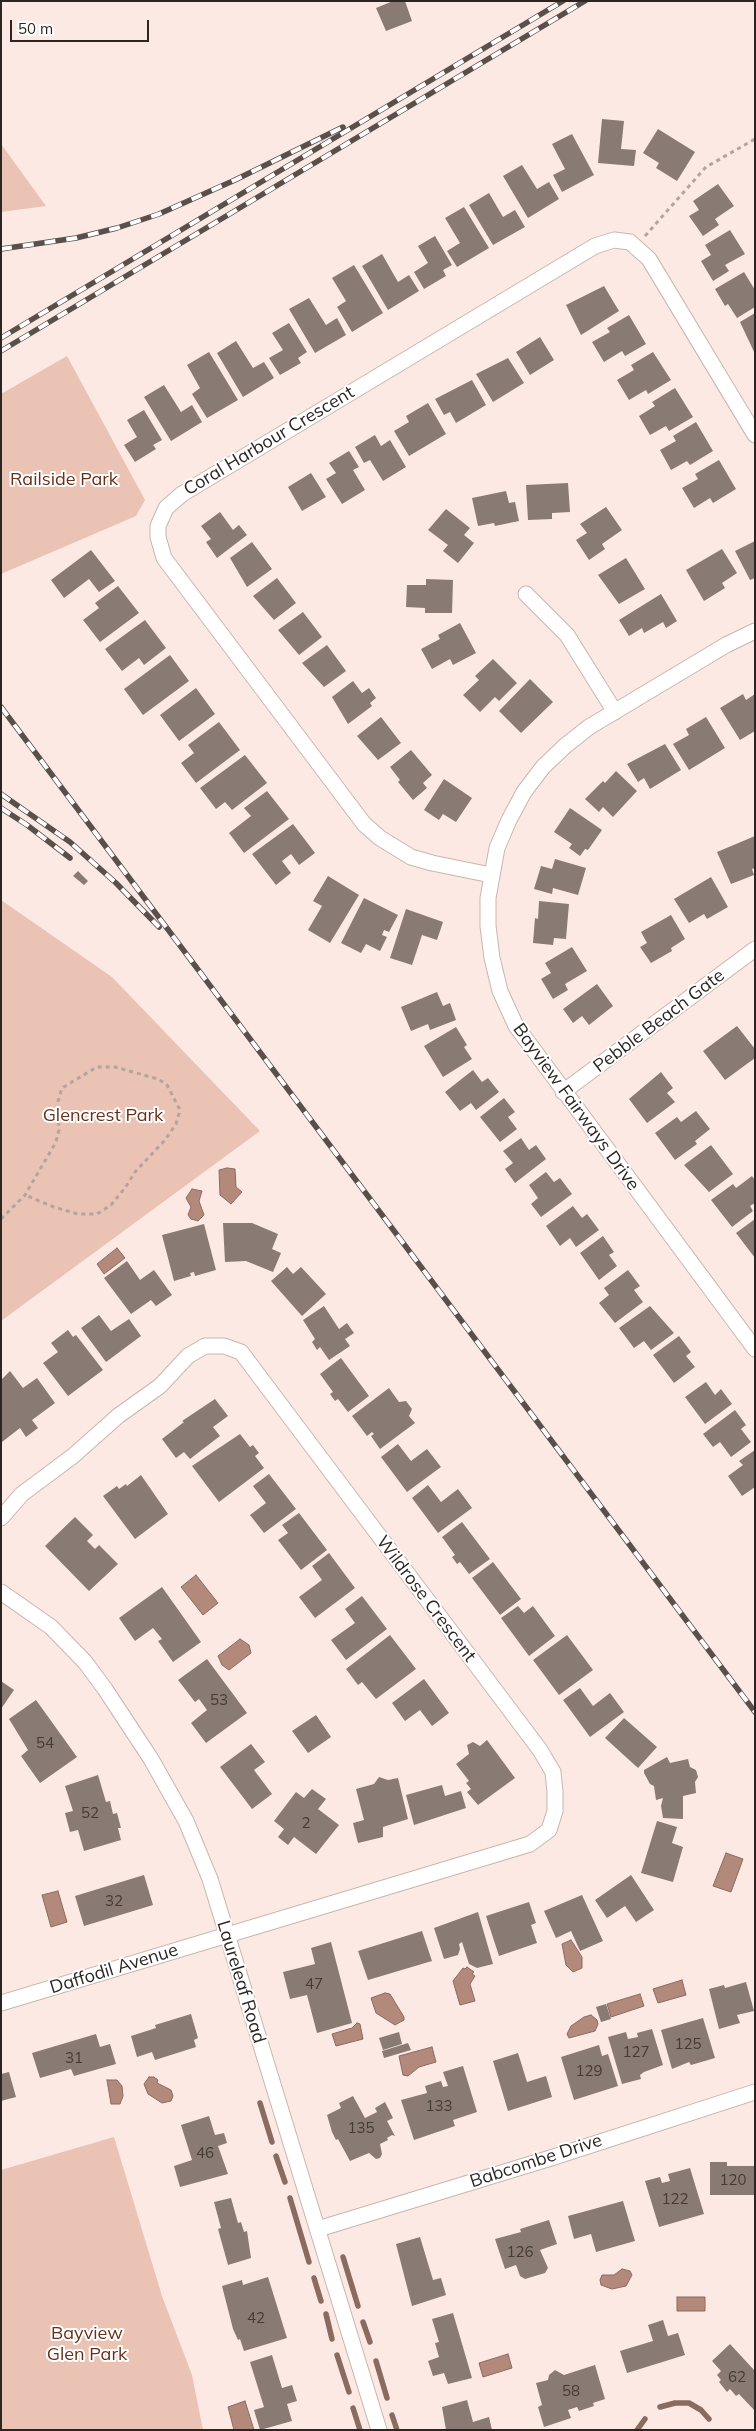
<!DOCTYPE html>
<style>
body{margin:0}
#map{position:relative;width:756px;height:2431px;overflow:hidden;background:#fce9e3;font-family:Mulish,sans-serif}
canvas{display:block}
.frame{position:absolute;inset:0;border:2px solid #2c2623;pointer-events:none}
.scale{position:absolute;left:10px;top:20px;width:139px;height:22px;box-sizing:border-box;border:2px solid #2c2623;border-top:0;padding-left:6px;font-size:15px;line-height:18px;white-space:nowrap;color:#2c2623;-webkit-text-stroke:4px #fff;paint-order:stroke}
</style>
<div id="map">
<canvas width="756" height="2431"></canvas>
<div class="frame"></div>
<div class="scale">50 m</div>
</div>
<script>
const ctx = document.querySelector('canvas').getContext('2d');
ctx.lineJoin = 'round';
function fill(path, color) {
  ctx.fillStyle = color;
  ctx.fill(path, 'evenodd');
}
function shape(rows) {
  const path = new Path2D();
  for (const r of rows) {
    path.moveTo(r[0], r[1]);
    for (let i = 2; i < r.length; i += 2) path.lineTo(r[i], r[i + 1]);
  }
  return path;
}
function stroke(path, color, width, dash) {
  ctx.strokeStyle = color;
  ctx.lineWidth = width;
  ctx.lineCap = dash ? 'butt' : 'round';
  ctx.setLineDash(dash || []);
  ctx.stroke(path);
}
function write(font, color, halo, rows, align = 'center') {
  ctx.font = font + ' Mulish,sans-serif';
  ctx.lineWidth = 4;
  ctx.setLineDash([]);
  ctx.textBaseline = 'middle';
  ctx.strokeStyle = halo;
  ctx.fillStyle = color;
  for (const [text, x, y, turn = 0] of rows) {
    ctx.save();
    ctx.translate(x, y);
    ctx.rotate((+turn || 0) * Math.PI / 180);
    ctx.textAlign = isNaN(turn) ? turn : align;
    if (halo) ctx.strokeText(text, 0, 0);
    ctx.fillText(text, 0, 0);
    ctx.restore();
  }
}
fill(shape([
 [1,144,46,206,1,212],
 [67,356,145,500,136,516,1,574,1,394],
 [1,900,112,977,260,1131,1,1321],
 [114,2137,162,2296,192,2375,203,2430,1,2430,1,2170]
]), '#eac3b4');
const water = shape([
 [227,1168,235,1169,236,1187,242,1192,231,1204,220,1195,219,1170,227,1168],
 [192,1189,202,1191,199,1201,204,1215,198,1221,191,1219,188,1215,191,1207,186,1198,192,1189],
 [117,1248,125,1258,104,1274,97,1264,117,1248],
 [196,1575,218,1603,203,1615,181,1587,196,1575],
 [240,1639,249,1645,251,1653,229,1670,222,1665,218,1656,240,1639],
 [726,1853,743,1859,731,1892,713,1886,726,1853],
 [58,1891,67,1922,51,1927,42,1895,58,1891],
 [571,1940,582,1957,582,1968,573,1972,566,1965,562,1944,571,1940],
 [467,1967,474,1972,472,1974,475,1976,470,1984,475,2001,460,2005,453,1981,463,1968,465,1969,467,1967],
 [682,1980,686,1995,658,2003,653,1989,682,1980],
 [385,1993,390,1994,404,2017,404,2020,395,2025,376,2013,371,1998,385,1993],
 [640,1994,644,2006,611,2017,607,2004,640,1994],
 [591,2015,597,2020,598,2024,595,2031,569,2038,567,2034,571,2026,584,2017,591,2015],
 [357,2023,360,2024,363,2039,336,2046,332,2034,352,2028,357,2023],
 [432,2047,436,2062,419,2067,408,2076,403,2075,399,2056,432,2047],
 [149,2077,154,2077,158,2080,157,2083,171,2090,173,2096,171,2101,162,2103,148,2094,144,2084,149,2077],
 [107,2080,117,2080,122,2086,123,2096,120,2104,111,2104,107,2080],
 [622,2269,630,2271,632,2275,626,2286,612,2289,601,2285,600,2280,602,2275,614,2275,622,2269],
 [677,2297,705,2297,705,2311,677,2311,677,2297],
 [508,2354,512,2368,483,2377,479,2363,508,2354],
 [245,2401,254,2430,234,2430,228,2407,245,2401]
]);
fill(water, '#b2897a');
stroke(water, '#8a6b60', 1);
stroke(shape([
 [260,2103,272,2142],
 [276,2156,285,2182],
 [290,2198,309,2262],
 [343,2257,358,2306],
 [314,2278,321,2301],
 [326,2314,332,2339],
 [363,2322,370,2342],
 [337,2355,349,2392],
 [376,2361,387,2398],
 [660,2407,675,2403,689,2403,701,2410,709,2419],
 [353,2408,360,2430],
 [392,2415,397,2430],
 [637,2430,645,2419]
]), '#8a6b60', 5.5);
fill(shape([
 [393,1,405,1,412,21,386,31,376,8],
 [602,119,624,121,621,149,636,150,634,166,598,163],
 [658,129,695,152,677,181,656,168,659,163,643,153],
 [572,134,594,175,562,192,553,175,565,169,552,144],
 [522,165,537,189,549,182,559,199,528,218,503,176],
 [718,184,734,206,715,219,719,225,703,236,689,216,699,210,693,201],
 [489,193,503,217,515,210,525,227,493,245,469,205],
 [464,207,489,248,457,267,447,251,460,243,445,218],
 [730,230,745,254,725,265,729,271,713,281,701,261,711,255,705,245],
 [435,236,452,265,443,270,446,276,424,289,414,272,428,263,418,246],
 [382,254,398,282,409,275,419,291,388,310,362,266],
 [354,265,383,313,352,332,337,307,346,301,332,278],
 [744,272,755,290,755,307,737,318,728,304,725,306,715,289],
 [604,286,619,311,581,335,566,305],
 [309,298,326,325,337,318,346,335,315,353,289,309],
 [755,313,755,354,740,322],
 [629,315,646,344,625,356,622,351,604,362,592,342,610,332,607,328],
 [289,323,307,352,298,358,301,363,280,375,269,358,283,350,272,333],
 [540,337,554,360,530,375,516,352],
 [236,341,253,368,264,362,274,378,243,397,217,353],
 [209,352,238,400,207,418,192,394,200,388,187,365],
 [653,352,671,380,648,394,646,390,629,400,617,380,634,370,631,365],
 [508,358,524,383,493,402,476,374],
 [472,380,486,405,456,423,450,412,444,415,435,399],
 [164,385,181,412,192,405,202,422,171,441,144,397],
 [675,388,693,417,669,431,666,426,650,435,639,416,655,406,652,402],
 [428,403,446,434,409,456,394,431,409,422,406,416],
 [144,410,162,440,153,445,156,449,135,462,124,445,137,437,127,420],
 [696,422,713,451,690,465,687,461,671,470,660,450,676,441,673,436],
 [375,435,381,446,390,440,406,467,383,481,370,460,364,463,355,447],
 [349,451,359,467,353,470,365,490,342,504,326,479,336,473,329,463],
 [719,460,736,489,713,503,710,498,694,508,682,488,698,479,695,474],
 [311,473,326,497,302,511,288,487],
 [568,483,570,512,552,513,552,519,528,520,526,485],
 [506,491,509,503,515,502,519,521,495,526,494,523,478,526,472,498],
 [606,507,622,530,602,544,605,549,589,560,576,540,587,533,580,524],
 [446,509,470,528,464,535,474,543,458,563,443,551,448,545,428,530],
 [220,512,233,530,239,525,247,535,217,558,206,542,211,539,201,526],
 [755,541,755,578,750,580,735,551],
 [252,542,272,569,247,587,230,558],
 [722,549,737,573,722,583,725,588,704,601,686,570],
 [91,550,115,581,99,592,89,579,64,598,51,580],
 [626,558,645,589,619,604,598,575],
 [277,578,296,603,274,620,253,596],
 [426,579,453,580,452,613,425,613,425,608,406,607,407,585,426,585],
 [118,586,139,613,100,642,83,620,99,608,95,603],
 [661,594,677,621,666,628,663,622,644,633,642,628,629,636,619,620],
 [303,612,322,637,299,655,278,630],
 [145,620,166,648,144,665,139,658,122,671,105,649],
 [460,623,476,653,453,665,450,659,432,669,421,649,440,639,438,635],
 [327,645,346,671,324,687,302,663],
 [170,655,189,681,143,715,124,689],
 [493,659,517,683,499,701,495,697,480,712,463,695,479,680,475,676],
 [530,679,553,702,521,733,499,711],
 [353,681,362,693,369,688,376,698,370,703,372,706,348,724,332,697],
 [196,688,215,714,179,741,160,715],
 [743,694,746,700,755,694,755,731,740,740,720,708],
 [381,717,401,743,378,760,357,736],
 [706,717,725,748,689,770,673,744,689,735,686,729],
 [219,722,240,750,196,783,181,763,194,753,188,745],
 [665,744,681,770,650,789,644,778,638,782,627,764],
 [411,750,432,775,423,783,427,788,413,800,398,782,400,780,390,767],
 [245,755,267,783,232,810,225,802,216,809,200,788],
 [616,771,637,791,613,817,603,807,599,812,585,799,603,781,605,783],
 [444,779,472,798,456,822,443,814,439,820,424,810],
 [267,791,289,819,244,853,229,833,251,816,244,808],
 [570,808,602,830,588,850,585,849,580,856,569,848,572,844,554,832],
 [293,824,315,853,299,865,291,854,282,861,291,873,276,885,252,854],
 [755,836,755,868,752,869,754,875,731,884,717,852],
 [555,859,586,868,578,895,553,888,552,894,534,889,541,866,552,869],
 [78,871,88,881,84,885,73,876],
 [328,876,359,895,330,943,308,930,322,906,313,901],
 [711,877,728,907,707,919,704,914,689,923,674,899],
 [364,898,398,915,389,932,384,930,382,935,387,937,380,951,366,944,361,953,341,943],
 [539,901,569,904,566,939,554,938,553,945,533,943,535,918,538,919],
 [406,909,443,922,437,940,422,935,412,965,390,958],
 [671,915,685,939,671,948,672,951,651,963,640,947,647,943,641,932],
 [572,947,587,971,565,984,568,990,553,999,541,979,551,973,545,963],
 [597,984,613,1006,589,1025,582,1016,573,1023,563,1009],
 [437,992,443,1006,450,1003,456,1020,430,1030,428,1024,411,1031,401,1007],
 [737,1026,755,1049,755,1058,725,1080,703,1051],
 [456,1027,467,1045,464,1047,472,1059,443,1077,424,1046],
 [473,1070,482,1082,488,1078,499,1092,476,1110,471,1103,460,1111,445,1092],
 [661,1072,673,1088,667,1093,675,1102,647,1123,629,1099],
 [504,1098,515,1112,508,1117,517,1129,500,1142,480,1117],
 [696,1111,710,1129,695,1141,697,1144,675,1160,655,1133,677,1117,681,1122],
 [521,1138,529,1150,536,1145,546,1159,515,1183,505,1169,513,1163,503,1151],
 [711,1145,733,1174,709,1192,684,1165],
 [546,1172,554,1182,560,1178,572,1194,541,1217,531,1204,538,1198,529,1185],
 [752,1176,755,1180,755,1203,750,1206,753,1211,732,1227,711,1200,733,1184,736,1188],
 [573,1206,582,1218,587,1214,599,1230,576,1247,570,1238,560,1246,546,1226],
 [755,1219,755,1258,736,1233],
 [223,1223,252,1223,278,1234,272,1249,281,1253,273,1272,246,1261,225,1262],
 [204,1224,216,1270,195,1276,194,1272,190,1273,191,1276,174,1281,162,1235],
 [603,1236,614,1252,609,1255,617,1266,599,1280,580,1253],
 [127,1261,140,1280,154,1270,172,1295,156,1306,151,1300,131,1314,104,1278],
 [287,1267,293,1274,301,1267,326,1294,302,1316,271,1281],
 [628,1270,640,1286,634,1290,643,1302,615,1323,599,1303,609,1295,604,1288],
 [324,1306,339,1329,347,1323,354,1333,345,1339,350,1346,329,1360,320,1347,317,1350,312,1342,315,1339,303,1320],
 [650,1306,674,1333,651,1350,644,1341,634,1348,619,1328],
 [99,1315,111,1331,129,1319,141,1336,106,1362,81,1328],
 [68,1330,73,1337,76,1335,103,1370,68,1396,43,1363,58,1352,51,1343],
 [679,1336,691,1352,686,1356,695,1367,674,1383,653,1355],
 [341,1358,369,1396,348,1412,338,1399,335,1401,330,1394,333,1392,320,1374],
 [10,1371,23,1388,37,1378,55,1403,32,1420,38,1428,26,1437,20,1428,2,1442,1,1380],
 [706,1382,715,1395,721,1389,732,1404,705,1424,685,1397],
 [389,1388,399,1402,406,1401,412,1409,409,1416,415,1423,380,1449,371,1436,374,1434,372,1432,367,1436,352,1416],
 [215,1399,228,1416,213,1427,220,1436,190,1459,184,1452,176,1458,162,1439,184,1422,182,1421],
 [735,1410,746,1425,741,1429,751,1442,731,1457,720,1442,713,1447,703,1434],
 [240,1434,250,1447,253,1445,259,1453,255,1456,264,1468,219,1502,192,1466],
 [398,1444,411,1461,427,1449,441,1467,407,1492,381,1457],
 [755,1450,755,1487,742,1496,728,1476,743,1465,739,1461],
 [269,1474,296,1509,264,1533,250,1515,266,1503,253,1486],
 [141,1475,168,1514,135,1539,103,1496,117,1486,119,1489,126,1484,127,1486],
 [428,1485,441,1502,458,1489,472,1508,438,1533,412,1498],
 [299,1513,327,1550,301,1570,278,1540,288,1533,282,1525],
 [75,1517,93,1535,87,1541,95,1549,99,1545,118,1564,89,1591,45,1546],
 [462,1522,490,1559,469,1574,460,1562,457,1564,452,1557,455,1555,442,1537],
 [329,1553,355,1588,315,1618,299,1597,322,1580,312,1566],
 [493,1562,521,1599,500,1615,472,1578],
 [162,1587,201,1642,173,1662,158,1641,162,1639,153,1628,135,1641,119,1618],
 [362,1596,387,1629,346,1660,331,1640,355,1623,345,1609],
 [518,1606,524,1613,533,1606,555,1636,529,1656,501,1618],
 [390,1635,416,1669,376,1699,362,1682,358,1685,346,1669],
 [567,1635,593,1670,559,1695,533,1660],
 [207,1659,247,1713,206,1743,191,1723,207,1710,199,1699,195,1702,178,1680],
 [424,1679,449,1713,432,1726,420,1710,405,1721,392,1703],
 [1,1681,14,1690,1,1709],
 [580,1688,593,1706,610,1693,624,1712,590,1737,563,1700],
 [36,1700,77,1757,40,1783,21,1756,28,1750,9,1719],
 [316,1715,331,1737,308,1753,292,1731],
 [624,1718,657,1747,638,1768,605,1738],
 [487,1740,515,1778,478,1805,467,1792,471,1789,466,1783,469,1781,456,1764,469,1754,467,1745,473,1742,480,1746],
 [251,1744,265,1762,254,1770,272,1794,252,1809,220,1767],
 [667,1757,670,1763,688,1759,690,1767,696,1770,698,1777,695,1782,696,1793,683,1796,683,1819,663,1818,661,1806,663,1798,656,1800,654,1786,650,1784,644,1773,644,1770],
 [98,1775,106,1802,110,1801,113,1814,117,1813,121,1828,118,1828,121,1840,84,1851,78,1830,70,1832,65,1813,73,1811,65,1786],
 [379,1777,388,1780,398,1778,408,1819,383,1827,383,1837,358,1843,353,1823,364,1820,356,1789,374,1784],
 [442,1785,445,1796,461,1791,466,1808,414,1825,406,1795],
 [312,1789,326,1799,318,1809,339,1825,316,1854,294,1837,288,1845,278,1837,284,1829,274,1821,296,1792,304,1798],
 [657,1821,677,1827,672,1843,683,1847,673,1882,641,1873],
 [144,1875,153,1905,84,1926,75,1896],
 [631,1875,654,1910,636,1922,625,1906,607,1918,595,1900],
 [582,1895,603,1941,580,1951,571,1931,556,1938,544,1911],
 [529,1902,536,1923,531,1925,537,1943,499,1956,486,1916],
 [478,1912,493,1964,477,1968,469,1964,462,1942,459,1944,460,1949,458,1955,444,1959,434,1928],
 [422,1931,432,1961,368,1980,358,1951],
 [331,1942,352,2023,317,2033,307,1995,290,1999,283,1972,315,1964,311,1948],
 [746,1982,754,2011,737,2015,740,2023,719,2029,709,1989,724,1985,725,1988],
 [606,2004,611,2019,601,2022,596,2007],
 [191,2014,198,2038,194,2040,196,2047,155,2060,152,2052,137,2057,131,2036,156,2028,155,2025],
 [703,2018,715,2058,691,2065,689,2062,672,2069,661,2030],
 [652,2029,663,2065,644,2072,640,2075,641,2079,622,2084,608,2037,626,2032,628,2039,638,2037,637,2033],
 [399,2032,402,2044,383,2050,379,2038],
 [96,2034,100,2047,110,2044,116,2064,74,2076,71,2069,40,2078,32,2053],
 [408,2043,411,2050,384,2058,382,2051],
 [599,2045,602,2056,608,2054,618,2086,574,2100,561,2057],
 [518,2053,527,2082,546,2076,552,2097,508,2111,493,2061],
 [463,2066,477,2112,453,2120,455,2126,414,2140,401,2100,427,2093,425,2086,441,2081,443,2087,448,2086,443,2072],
 [9,2072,16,2097,1,2101,1,2074],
 [353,2096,365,2118,377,2112,375,2108,385,2102,393,2118,387,2121,395,2136,392,2135,387,2138,388,2140,380,2144,382,2154,380,2158,376,2159,369,2153,350,2161,338,2139,336,2140,332,2132,327,2115,341,2108,339,2103],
 [209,2116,215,2135,224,2133,227,2143,218,2146,228,2174,180,2187,174,2166,192,2160,181,2125],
 [710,2162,727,2162,727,2166,755,2166,755,2195,710,2195],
 [690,2168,704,2214,659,2227,645,2181,660,2177,662,2183,670,2181,668,2174],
 [231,2198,238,2223,241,2222,244,2232,247,2231,251,2258,228,2265,218,2229,221,2228,214,2202],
 [623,2201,635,2241,596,2252,591,2234,574,2239,568,2216],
 [549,2220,557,2244,540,2250,548,2268,545,2273,525,2279,520,2276,516,2265,505,2269,495,2239,521,2232,520,2229],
 [420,2237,433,2280,441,2278,446,2295,412,2306,396,2244],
 [268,2277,287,2338,244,2351,240,2339,238,2340,233,2329,222,2286,242,2280,243,2285],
 [453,2313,472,2378,448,2384,444,2373,433,2376,428,2361,439,2357,435,2343,439,2342,432,2319],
 [663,2320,668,2336,678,2333,685,2355,627,2373,620,2351,653,2341,648,2325],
 [730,2344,755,2371,755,2411,739,2394,736,2396,730,2389,727,2392,719,2382,721,2380,717,2375,721,2371,712,2361],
 [272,2355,282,2388,292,2385,297,2401,287,2404,292,2421,260,2430,254,2410,264,2407,250,2362],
 [595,2365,605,2399,593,2403,594,2406,579,2411,577,2407,568,2410,571,2418,544,2427,538,2407,542,2405,536,2383,548,2380,549,2375,555,2370,564,2375],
 [467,2400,473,2422,489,2417,492,2430,446,2430,442,2407]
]), '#8a7a74');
const minor = shape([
 [526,594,567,635,615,712],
 [755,631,726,645,589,727,565,746,543,767,524,792,509,820,497,848,488,898,488,926,492,958,500,991,516,1026,755,1349],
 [491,875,432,863,411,857,380,838,364,824,164,558,158,537,158,526,166,508,182,494,595,246,614,240,630,242,649,259,755,435],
 [563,1092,755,949],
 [1,1518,22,1494,73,1456,118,1416,160,1386,188,1356,205,1346,224,1346,241,1352,540,1750,553,1772,555,1792,555,1811,549,1830,530,1844,1,2003],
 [1,1592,51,1627,85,1662,105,1689,151,1759,186,1821,210,1879,379,2430],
 [318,2229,554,2157,755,2092]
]);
stroke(minor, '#c7b6af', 17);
stroke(shape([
 [645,236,706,167,755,139],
 [1,1219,25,1195,56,1142,59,1130,57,1105,62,1088,97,1067,115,1067,158,1079,167,1085,180,1110,176,1124,165,1140,135,1172,125,1188,111,1205,97,1214,78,1214,54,1207,25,1195]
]), '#b2a49f', 3, [4, 4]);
stroke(minor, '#fff', 15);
const rail = shape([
 [1,249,76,238,117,228,159,214,235,180,343,127],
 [1,338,563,1],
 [1,351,585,1],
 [1,707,755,1712],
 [1,794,70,842,116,883,159,927],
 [1,808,27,825,70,858]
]);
stroke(rail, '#59504c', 5.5);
stroke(rail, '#fff', 4, [11]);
write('15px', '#443b37', null, [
 ["53",219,1700],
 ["54",45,1743],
 ["52",90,1813],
 ["2",306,1823],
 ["32",114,1901],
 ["47",314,1984],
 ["125",688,2044],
 ["127",636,2052],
 ["31",74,2058],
 ["129",589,2071],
 ["133",439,2106],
 ["135",361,2128],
 ["46",205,2153],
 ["120",733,2180],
 ["122",675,2199],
 ["126",520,2252],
 ["42",256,2318],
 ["62",737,2377],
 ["58",571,2391]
]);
write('18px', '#2c2623', '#fff', [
 ["Coral Harbour Crescent",269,441,-31],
 ["Pebble Beach Gate",659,1021,-37],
 ["Bayview Fairways Drive",576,1107,54],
 ["Wildrose Crescent",426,1599,53],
 ["Daffodil Avenue",114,1969,-17],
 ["Laureleaf Road",241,1982,73],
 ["Babcombe Drive",536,2161,-18]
]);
write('18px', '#66301a', '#fff', [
 ["Railside Park",64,480],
 ["Glencrest Park",103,1116],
 ["Bayview",87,2334],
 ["Glen Park",87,2355]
]);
</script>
